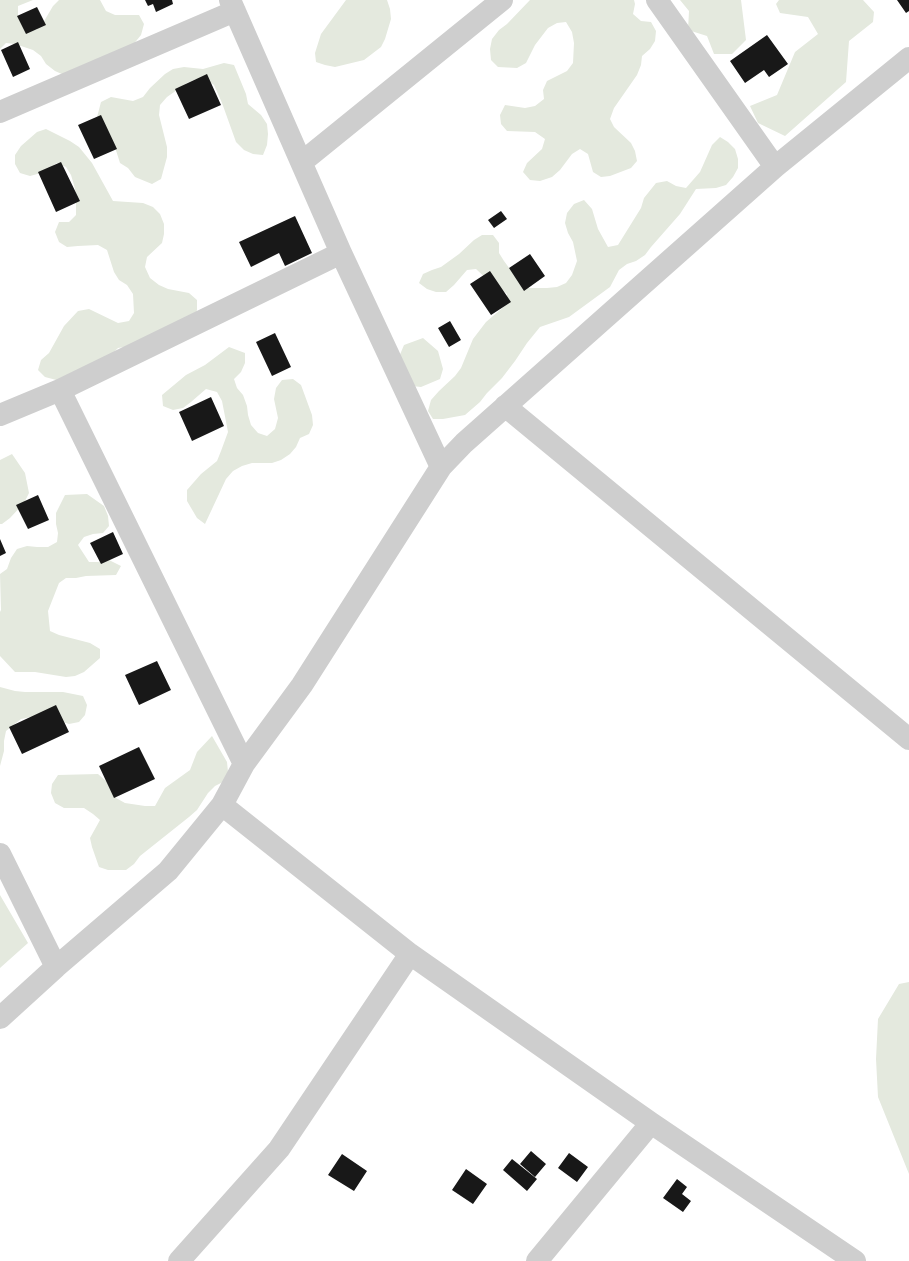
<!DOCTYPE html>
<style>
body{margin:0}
canvas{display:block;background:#fff}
</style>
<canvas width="909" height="1261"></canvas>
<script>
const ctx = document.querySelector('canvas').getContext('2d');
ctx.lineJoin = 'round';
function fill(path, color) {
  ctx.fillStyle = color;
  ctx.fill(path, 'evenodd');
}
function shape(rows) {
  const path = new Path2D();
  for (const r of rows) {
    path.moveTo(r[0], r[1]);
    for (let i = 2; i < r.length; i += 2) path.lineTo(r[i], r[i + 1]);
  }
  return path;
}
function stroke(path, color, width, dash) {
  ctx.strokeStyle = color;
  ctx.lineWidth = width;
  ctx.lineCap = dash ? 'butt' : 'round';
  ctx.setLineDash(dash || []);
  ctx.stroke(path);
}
fill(shape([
 [0,0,33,0,18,6,18,16,36,30,43,23,53,6,59,0,100,0,106,11,115,15,139,15,144,24,141,35,128,51,64,75,55,71,46,64,41,56,33,50,15,44,6,43,0,49],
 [346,0,387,0,390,9,391,19,385,39,381,47,364,60,335,67,325,65,316,62,315,53,321,34],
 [530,0,634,0,635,4,633,14,641,21,651,22,656,31,655,41,650,49,642,56,641,65,637,75,614,108,610,119,614,127,631,143,635,151,637,161,631,168,610,176,601,177,593,172,588,154,580,149,572,154,560,170,552,177,540,181,530,180,523,172,527,163,542,149,545,139,535,132,507,131,501,124,500,115,505,105,525,108,535,106,544,99,543,90,547,81,567,71,573,63,574,43,572,32,566,22,557,23,548,28,535,45,526,63,517,68,498,67,491,60,490,49,492,39,499,30,507,24],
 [680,0,741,0,746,40,732,54,714,54,707,36,688,30,689,11],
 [779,0,863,0,874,12,873,22,849,41,846,82,785,136,758,123,750,106,777,95,795,52,818,34,808,17,780,13,776,4],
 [224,63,234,65,246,94,248,104,261,115,267,124,268,134,267,145,263,155,253,154,244,150,236,142,222,103,214,85,206,79,196,79,187,83,167,97,160,105,159,115,167,147,167,157,161,179,152,184,135,177,128,168,120,163,114,144,96,121,101,102,111,97,133,101,143,97,150,88,165,74,173,69,184,67,203,69],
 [46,129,70,141,79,147,92,163,113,201,143,203,153,207,160,214,164,224,164,234,162,243,147,257,145,267,150,278,159,285,168,289,189,293,197,300,197,310,194,319,149,343,118,348,112,354,64,382,45,377,38,370,41,360,49,353,64,326,78,311,89,309,118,323,129,321,134,313,133,294,127,285,119,280,114,272,107,250,98,245,78,246,67,247,59,242,55,232,59,222,69,222,76,215,76,194,74,185,71,175,66,167,57,163,41,173,30,176,20,173,15,164,15,155,21,146,37,132],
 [720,137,728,142,735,149,738,159,738,168,733,177,726,185,716,188,696,189,680,214,651,247,645,255,636,261,627,264,619,270,610,287,569,317,540,327,527,343,515,361,502,378,487,393,480,402,465,415,443,419,433,419,428,411,431,400,439,391,455,376,461,368,473,339,486,322,507,304,507,294,500,288,491,283,476,269,467,270,454,285,446,292,436,292,427,289,419,283,423,274,432,270,441,267,459,254,474,240,482,235,493,235,499,243,499,253,504,261,518,280,525,288,547,288,557,287,566,283,572,275,577,261,573,242,568,233,565,223,567,213,574,204,584,200,592,209,598,229,608,247,618,245,641,208,644,198,656,183,667,181,676,186,686,188,700,172,712,145],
 [423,338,438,351,443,369,440,379,421,387,412,386,396,364,404,345],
 [229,347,245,353,245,363,241,372,234,379,237,388,243,395,247,406,248,415,251,425,258,433,267,436,275,429,278,418,274,399,276,388,282,380,293,379,301,385,312,415,313,425,309,434,300,438,296,447,290,454,281,460,272,463,252,463,242,466,233,471,226,479,205,524,197,518,187,501,187,490,201,474,217,461,221,451,228,432,222,401,217,392,206,389,191,402,183,408,173,410,163,406,162,395,186,375,205,365],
 [12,454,25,473,29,493,24,503,10,518,2,524,0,524,0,460],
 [87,494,104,506,108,516,109,526,103,533,93,534,84,537,78,545,89,562,99,562,109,560,121,566,116,575,86,576,76,578,66,578,59,583,48,611,50,631,59,635,90,643,100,649,100,658,84,672,75,676,66,677,35,672,15,672,0,656,0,612,1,610,0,574,7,569,11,558,17,549,27,546,37,547,48,547,57,542,58,533,56,524,56,513,65,495],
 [0,687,15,691,25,692,63,692,83,696,87,705,85,715,79,722,69,724,51,718,31,717,21,719,6,731,4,741,4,751,0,766],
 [212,736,227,762,228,772,223,782,215,786,208,793,197,810,189,817,140,856,134,864,126,870,108,870,99,867,92,847,90,838,100,820,93,814,84,808,64,808,55,803,51,793,52,784,58,775,98,774,106,781,110,789,116,798,125,803,145,806,155,806,165,788,190,770,197,752],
 [0,895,28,943,0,968],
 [909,982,909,1174,878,1097,876,1059,878,1019,899,984]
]), '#e4e9de');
fill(shape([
 [145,0,172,0,173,4,156,12,153,4,148,6],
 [897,0,909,0,909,11,906,13],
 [37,7,46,25,26,34,17,16],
 [767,35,788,64,769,77,764,70,745,83,730,61],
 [18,42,30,69,13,77,1,50],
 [207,74,221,105,189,119,175,89],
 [101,115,117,149,94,159,78,125],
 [61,162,80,201,56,212,38,172],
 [501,211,507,219,494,228,488,220],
 [295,216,312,253,285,266,279,253,251,267,239,242],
 [530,254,545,276,524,291,509,268],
 [490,271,511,302,491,315,470,284],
 [450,321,461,340,449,347,438,328],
 [275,333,291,367,272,376,256,342],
 [211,397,224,426,192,441,179,412],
 [38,495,49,520,28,529,16,505],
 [113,532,123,554,101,564,90,543],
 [0,539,6,553,0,556],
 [157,661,171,690,139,705,125,675],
 [56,705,69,732,22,754,9,727],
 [139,747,155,779,114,798,99,766],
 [531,1151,546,1164,535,1177,520,1164],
 [569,1153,588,1167,577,1182,558,1168],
 [342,1154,367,1171,354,1191,328,1175],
 [512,1159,537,1179,527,1191,503,1170],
 [466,1169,487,1184,473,1204,452,1190],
 [677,1179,687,1187,682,1194,691,1201,683,1212,663,1198]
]), '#181818');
stroke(shape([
 [230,0,341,253,441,467],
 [657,0,775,167],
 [0,112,235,11],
 [302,162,502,0],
 [60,390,244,764],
 [505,406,909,739],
 [0,415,60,390,341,253],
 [222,805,410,954,651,1123,855,1261],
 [0,854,56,967],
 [0,1018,56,967,168,871,222,805,244,764,302,685,441,467,464,443,775,167,909,58],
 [179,1261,279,1149,410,954],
 [537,1261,651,1123]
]), '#cecece', 22);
</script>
